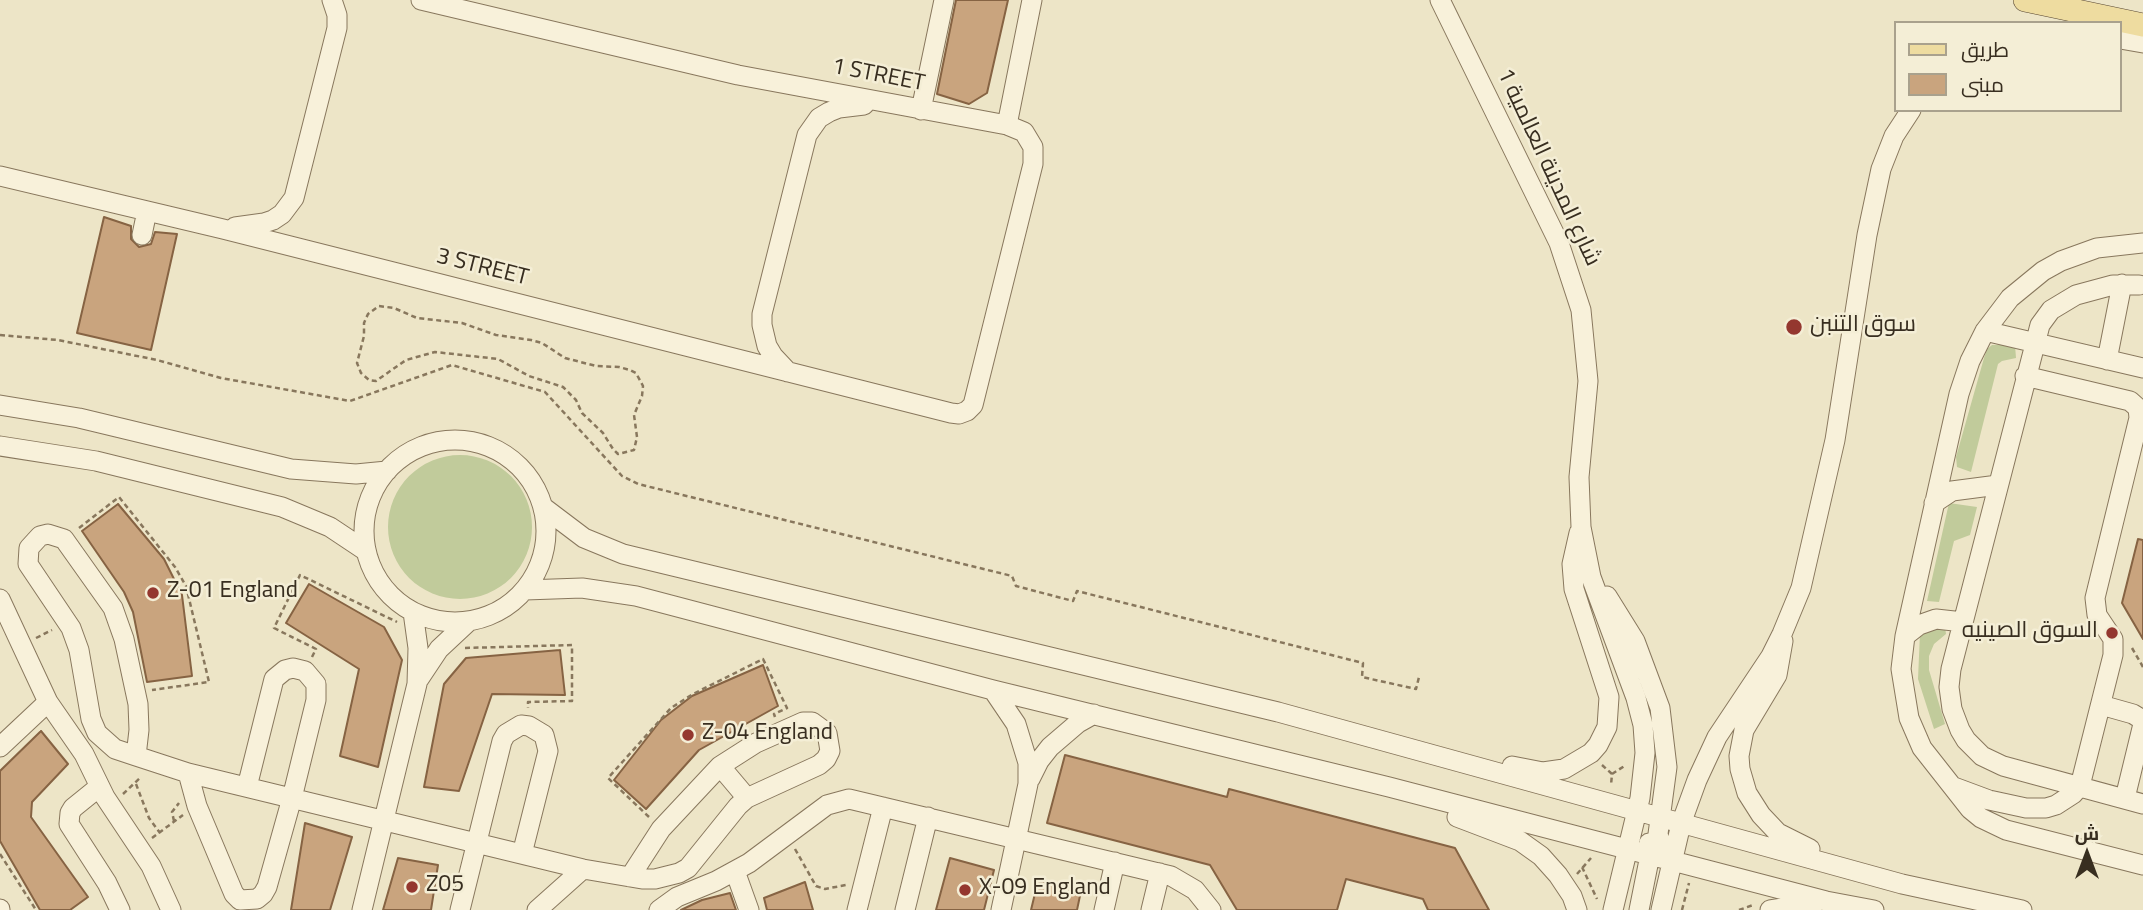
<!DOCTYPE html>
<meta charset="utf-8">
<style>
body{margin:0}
#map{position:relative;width:2143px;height:910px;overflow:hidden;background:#ede5c7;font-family:Georgia,Cairo,serif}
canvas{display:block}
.legend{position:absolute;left:1894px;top:21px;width:228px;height:91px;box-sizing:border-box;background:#f4eed6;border:2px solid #a9a18d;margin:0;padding:9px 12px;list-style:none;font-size:21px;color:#382e20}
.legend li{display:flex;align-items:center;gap:14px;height:35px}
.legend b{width:35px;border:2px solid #a9a18d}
.north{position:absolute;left:2052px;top:819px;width:70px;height:70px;-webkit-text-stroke:5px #f4eed6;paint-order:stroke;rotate:0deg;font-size:19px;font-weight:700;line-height:28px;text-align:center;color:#382e20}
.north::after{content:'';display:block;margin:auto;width:24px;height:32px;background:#382e20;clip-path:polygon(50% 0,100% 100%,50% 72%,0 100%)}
</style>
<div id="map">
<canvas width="2143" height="910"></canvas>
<ul class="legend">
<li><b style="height:9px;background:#eedca0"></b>طريق</li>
<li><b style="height:19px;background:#c9a47e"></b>مبنى</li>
</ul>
<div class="north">ش</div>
</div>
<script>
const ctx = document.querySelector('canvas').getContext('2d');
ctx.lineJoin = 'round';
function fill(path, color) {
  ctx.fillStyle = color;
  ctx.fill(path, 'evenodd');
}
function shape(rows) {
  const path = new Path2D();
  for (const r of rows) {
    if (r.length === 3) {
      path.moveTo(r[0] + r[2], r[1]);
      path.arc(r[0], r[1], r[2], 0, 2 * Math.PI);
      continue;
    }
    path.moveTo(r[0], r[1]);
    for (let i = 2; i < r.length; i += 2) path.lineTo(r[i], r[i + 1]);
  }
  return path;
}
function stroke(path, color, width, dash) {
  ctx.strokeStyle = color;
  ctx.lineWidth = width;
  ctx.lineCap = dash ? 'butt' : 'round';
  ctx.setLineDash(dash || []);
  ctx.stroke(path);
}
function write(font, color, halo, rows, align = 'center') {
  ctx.font = font + ' Georgia,Cairo,serif';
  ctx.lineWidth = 5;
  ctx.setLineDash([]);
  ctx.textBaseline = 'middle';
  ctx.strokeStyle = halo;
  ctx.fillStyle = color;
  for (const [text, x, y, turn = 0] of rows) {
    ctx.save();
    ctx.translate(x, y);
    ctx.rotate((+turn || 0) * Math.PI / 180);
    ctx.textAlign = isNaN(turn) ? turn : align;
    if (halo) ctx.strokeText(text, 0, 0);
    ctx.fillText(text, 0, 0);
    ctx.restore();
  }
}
fill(shape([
 [1992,345,2015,345,2016,358,2002,361,1998,364,1971,472,1957,467,1956,457,1984,358,1987,349],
 [460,527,72],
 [1949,503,1977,507,1970,535,1954,541,1939,602,1927,601],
 [1945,627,1946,634,1934,644,1929,656,1929,670,1945,724,1934,729,1918,679,1920,633]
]), '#c1cb9b');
const building = shape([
 [956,0,1008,0,987,93,969,104,937,94,956,0],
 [104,217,131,226,131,239,139,247,151,244,155,232,177,234,151,350,77,333,104,217],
 [118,504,164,559,182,595,192,676,147,682,133,612,124,592,82,531,118,504],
 [2138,539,2143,540,2143,639,2122,603,2138,539],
 [309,584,384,627,402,660,378,767,340,756,359,669,286,623,309,584],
 [560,650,565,695,492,694,459,791,424,787,444,684,466,658,560,650],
 [763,665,778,706,699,750,646,809,614,780,661,720,692,696,763,665],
 [41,731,68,764,32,802,31,817,88,897,70,910,40,910,0,841,0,771,41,731],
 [1065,755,1227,797,1229,789,1455,848,1489,910,1428,910,1423,899,1346,879,1337,910,1237,910,1210,865,1047,823,1065,755],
 [305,823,352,837,330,910,291,910,305,823],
 [398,858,438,865,431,910,383,910,398,858],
 [950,858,994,870,984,910,936,910,950,858],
 [1038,881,1081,891,1077,910,1031,910,1038,881],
 [805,882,813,910,767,910,764,898,805,882],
 [730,893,736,910,681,910,702,900,730,893]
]);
fill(building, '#c9a47e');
stroke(building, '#866343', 2);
const minor = shape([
 [1440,0,1559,243,1581,310,1588,381,1579,477,1581,527,1591,577,1636,698,1643,725,1645,753,1640,798,1613,910],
 [2120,39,2143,43],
 [921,110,944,0],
 [1007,125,1032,0],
 [0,176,223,229,951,413,959,414,967,411,973,405,1033,164,1033,147,1024,132,1007,125,738,75,421,0],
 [235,227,264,223,273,220,282,214,294,198,337,28,337,15,332,0],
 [142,235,147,211],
 [2143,243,2097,248,2061,261,2043,271,2010,298,1985,331,1970,361,1959,394,1905,636,1901,669,1909,718,1922,748,1970,809,1981,818,2006,830,2143,865],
 [2139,285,2113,285,2076,295,2051,310,2040,325,1951,669,1949,687,1952,709,1960,730,1966,740,1982,756,2003,766,2143,804],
 [1985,331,2143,368],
 [2107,360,2122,284],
 [788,372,773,356,767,346,762,325,762,314,807,135,819,118,829,112,839,108,864,105],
 [0,405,79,418,291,469,356,474,387,471],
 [455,531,91],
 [0,446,96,461,282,507,330,527,366,551],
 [1934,503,1952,491,1998,485],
 [543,507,584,538,623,554,1278,712,1902,884,2022,910],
 [525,590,582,588,636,596,993,690,1389,787,1826,901,1874,910],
 [1607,596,1635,641,1660,708,1667,767,1658,834,1662,848,1672,861],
 [0,599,48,702,84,754,105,797,151,866,171,910],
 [1905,636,1919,625,1936,619,1963,622],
 [1783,641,1777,675,1744,730,1739,756,1740,769,1747,793,1761,815,1778,833,1810,849],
 [419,679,439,649,469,621],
 [993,690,1016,724,1028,763,1028,784,1001,910],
 [2101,705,2133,714,2141,719,2143,724,2125,798],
 [0,747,48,702],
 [136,756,139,730,138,704,124,639,113,608,64,539,48,534,40,536,29,548,28,564,71,628,79,650,91,719,97,733,115,749,136,756,188,773,583,869,642,879,655,879,679,873,688,868,738,806,747,798,819,765,826,759,830,751,827,733,812,722,803,722,756,743,720,766,661,829,630,877],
 [720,766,747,798],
 [1512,766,1543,772,1564,769,1591,753,1598,745,1607,727,1609,697,1574,589,1572,564,1579,533],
 [188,773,197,806,234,894,240,900,257,899,263,894,267,887,292,798,316,700,316,684,305,671,293,668,285,670,274,679,247,787],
 [1030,779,1039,761,1050,747,1078,723,1094,714],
 [99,787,73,808,70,813,69,824,107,883,120,910],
 [1954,787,1989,800,2026,808,2046,808,2056,805,2073,794,2080,786,2113,655,2113,639,2097,615,2095,598,2139,418,2138,408,2130,401,2025,376],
 [1457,817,1520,841,1541,856,1558,875,1572,896,1577,910],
 [735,871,749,910],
 [0,909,0,910],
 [362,910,417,684,418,648,413,612],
 [460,910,502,741,506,734,521,725,529,726,544,735,548,751,522,854],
 [537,910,583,869],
 [659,910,677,897,716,881,749,863,827,805,849,799,1171,876,1195,890,1211,910],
 [857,910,883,807],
 [905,910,928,817],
 [1104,910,1115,862],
 [1151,910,1160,873],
 [1639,910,1650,855,1649,843],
 [1661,910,1681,824,1697,780,1717,737,1771,656,1782,634,1801,588,1835,440,1867,235,1881,169,1894,136,1911,110],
 [1770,910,1815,903]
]);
const major = shape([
 [2025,0,2143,25]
]);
stroke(minor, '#88775d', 21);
stroke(major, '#564531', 24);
stroke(shape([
 [379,306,394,308,417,318,462,323,496,335,531,340,542,343,565,358,596,366,619,367,630,370,636,373,643,386,642,396,634,415,637,437,634,450,618,454,613,449,603,433,582,413,576,400,563,387,529,376,498,359,435,352,406,360,376,381,369,380,361,373,357,363,364,336,364,323,368,314,379,306],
 [0,335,58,340,157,360,221,378,350,401,452,365,545,392,622,476,638,484,1012,576,1016,586,1073,601,1077,591,1363,663,1362,677,1416,689,1419,677],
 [79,528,119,497,175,567,186,586,209,682,152,690],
 [36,638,52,630],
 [465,648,572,645,572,701,528,702,528,708],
 [2132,648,2143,667],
 [312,657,316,649,274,628,300,575,397,622],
 [1602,765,1612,774,1611,785],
 [1612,774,1626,765],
 [136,784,149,818,160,833],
 [123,794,141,777],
 [649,817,608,778,671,708,693,694,763,659,787,708,774,714,775,717],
 [174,821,172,812,179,803],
 [152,838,183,815],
 [795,849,816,886,825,889,846,885],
 [0,854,36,910],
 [1582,867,1597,899],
 [1577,874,1591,858],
 [1682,910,1689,883],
 [1739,910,1753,905]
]), '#88775d', 2.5, [5, 3.5]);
stroke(minor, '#f8f1da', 19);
stroke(major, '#eedca0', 23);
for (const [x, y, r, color] of [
 [1794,327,9,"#94372f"],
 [153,593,7,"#94372f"],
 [2112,633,7,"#94372f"],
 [688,735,7,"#94372f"],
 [412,887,7,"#94372f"],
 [965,890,7,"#94372f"]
]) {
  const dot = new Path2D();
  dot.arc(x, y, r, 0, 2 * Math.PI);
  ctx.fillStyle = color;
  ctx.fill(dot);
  stroke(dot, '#f4eed6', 2.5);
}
write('23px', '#382e20', '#f4eed6', [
 ["1 STREET",878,77,11],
 ["شارع المدينة العالمية 1",1547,168,65],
 ["3 STREET",482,269,14]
]);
write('23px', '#382e20', '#f4eed6', [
 ["سوق التنبن",1810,327],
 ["Z-01 England",167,593],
 ["السوق الصينيه",2098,633,"right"],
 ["Z-04 England",702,735],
 ["Z05",426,887],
 ["X-09 England",979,890]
], 'left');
</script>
